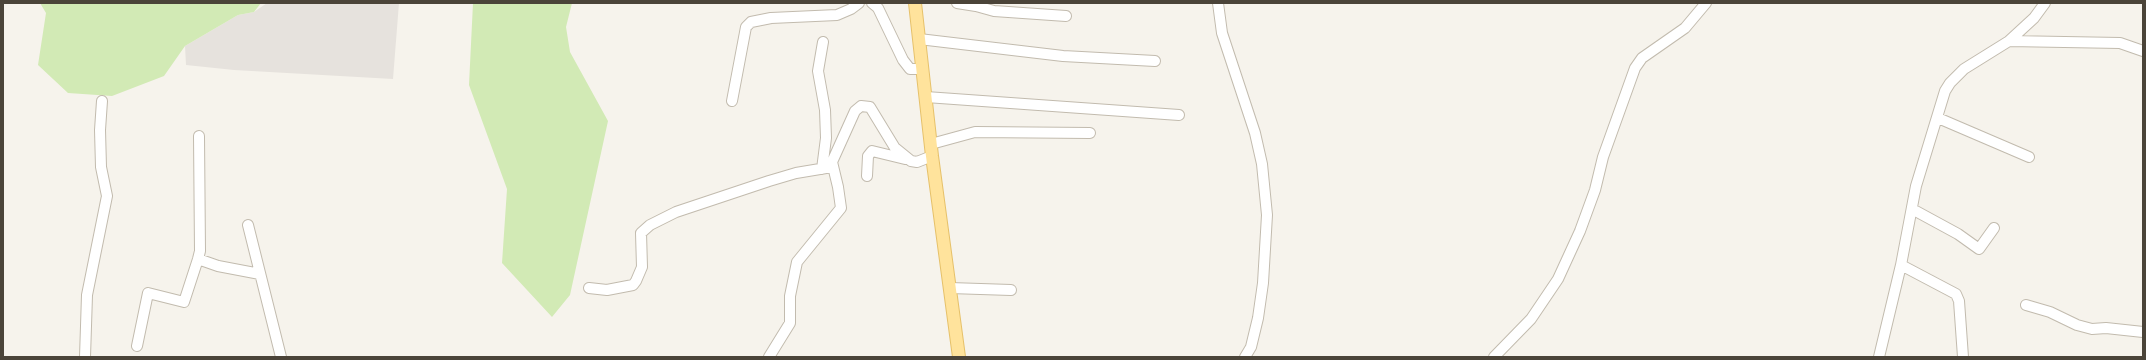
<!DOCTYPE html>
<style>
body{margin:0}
#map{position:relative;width:2146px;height:360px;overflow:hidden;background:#f6f3ec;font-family:Mulish,sans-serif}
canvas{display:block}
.frame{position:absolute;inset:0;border:4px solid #4b4439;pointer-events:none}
</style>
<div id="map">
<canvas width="2146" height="360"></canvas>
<div class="frame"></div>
</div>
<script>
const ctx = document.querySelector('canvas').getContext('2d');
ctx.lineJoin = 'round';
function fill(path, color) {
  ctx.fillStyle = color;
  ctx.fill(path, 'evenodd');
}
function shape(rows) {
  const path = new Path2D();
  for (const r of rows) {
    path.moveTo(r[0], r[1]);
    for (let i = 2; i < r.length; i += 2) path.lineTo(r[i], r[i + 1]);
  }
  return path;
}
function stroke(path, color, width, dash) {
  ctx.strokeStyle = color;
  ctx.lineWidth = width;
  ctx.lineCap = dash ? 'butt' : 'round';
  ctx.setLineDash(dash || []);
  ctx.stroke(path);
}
fill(shape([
 [267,3,399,3,393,79,234,70,186,65,185,46,238,15,254,12]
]), '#e6e2dd');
fill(shape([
 [40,3,261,3,254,12,238,15,185,46,164,76,112,96,68,93,38,65,46,13],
 [473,3,572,3,566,27,570,52,608,121,570,295,552,317,502,263,507,189,469,85]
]), '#d2eab5');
const minor = shape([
 [872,3,878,8,903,60,910,69,922,69],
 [957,3,976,6,981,3],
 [1218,3,1222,33,1255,133,1262,164,1267,215,1263,283,1258,318,1251,347,1245,357],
 [976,6,994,11,1066,16],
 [919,39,1063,56,1155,61],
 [2009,41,2120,43,2143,51],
 [926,97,1179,115],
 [732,101,746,27,751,22,771,18,837,15,851,9,859,3],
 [1938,118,2029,157],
 [931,144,975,132,1090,133],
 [822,169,826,138,825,110,818,71,823,42],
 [867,176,868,156,872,151,905,159],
 [1912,209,1958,234,1979,249,1994,228],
 [248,225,281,357],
 [198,259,218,266,260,274],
 [1901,265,1956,294,1959,301,1963,357],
 [589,288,607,290,633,285,636,281,642,267,641,233,650,225,676,212,769,181,796,173,832,167],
 [950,288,1011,290],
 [2026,305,2050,312,2077,325,2092,329,2106,328,2143,332],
 [137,346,148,293,184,302,198,259,200,251,199,136],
 [85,357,87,295,107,196,101,167,100,130,102,101],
 [769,357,790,323,790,296,797,262,841,208,838,187,832,162,855,111,861,106,870,107,895,148,911,161,917,162,932,156],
 [1494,357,1531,319,1558,279,1580,231,1595,190,1603,157,1635,68,1642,58,1685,28,1706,3],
 [1879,357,1901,265,1916,186,1945,91,1950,83,1964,69,2009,41,2034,18,2045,3]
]);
const major = shape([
 [915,3,932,156,959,357]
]);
stroke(minor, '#c2bbae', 12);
stroke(major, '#e6c16a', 14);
stroke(minor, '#fff', 10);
stroke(major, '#ffe39c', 12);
</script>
